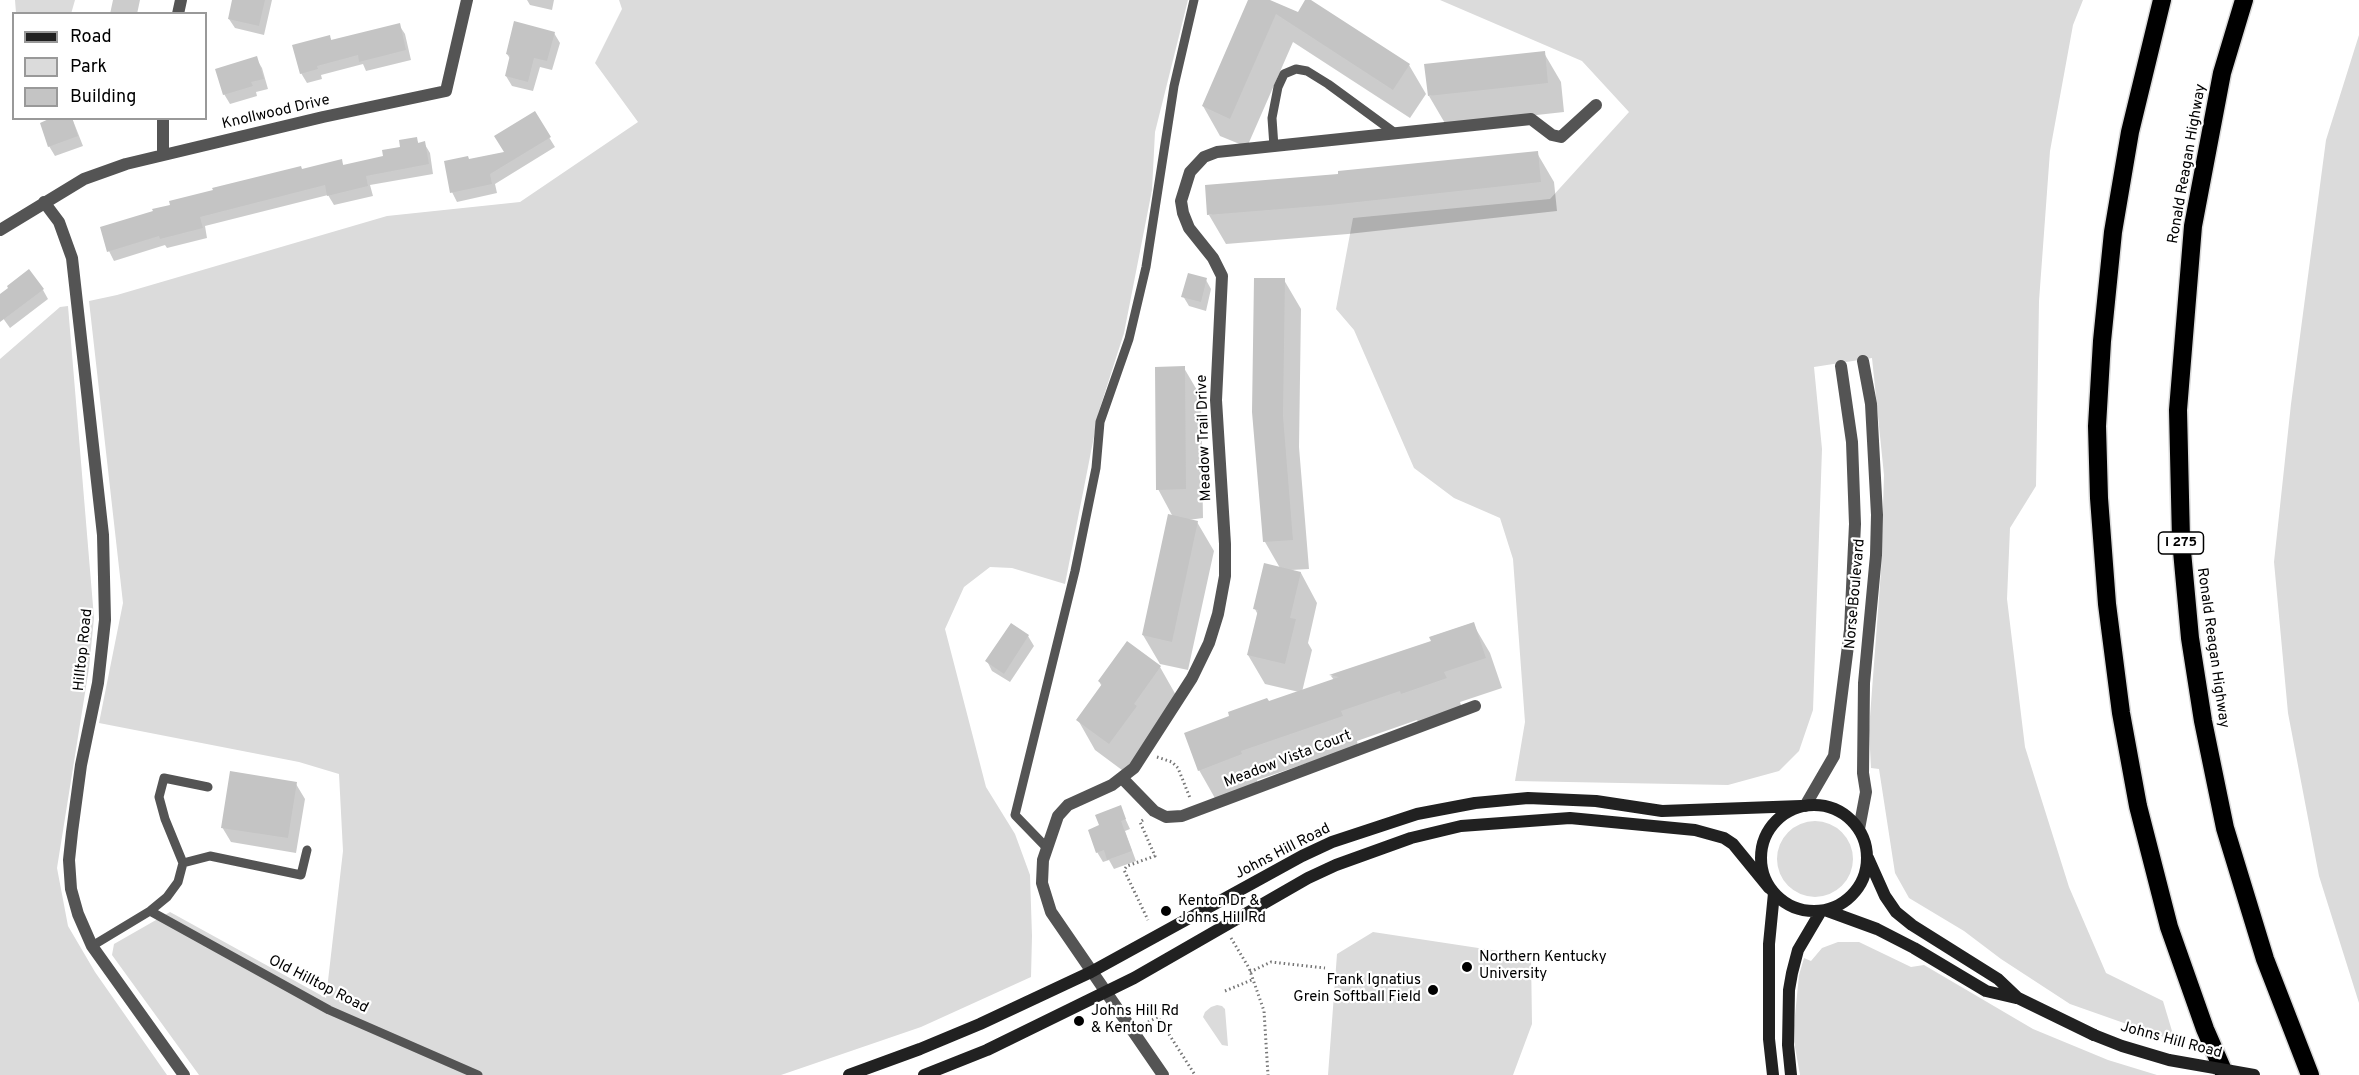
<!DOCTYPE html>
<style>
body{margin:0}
#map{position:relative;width:2359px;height:1075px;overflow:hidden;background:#fff;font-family:Overpass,sans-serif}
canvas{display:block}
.legend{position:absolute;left:12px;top:12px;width:195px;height:108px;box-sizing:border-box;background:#fff;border:2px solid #999;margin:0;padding:8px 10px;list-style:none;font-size:18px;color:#000}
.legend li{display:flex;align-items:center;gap:12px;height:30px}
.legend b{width:30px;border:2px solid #999}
</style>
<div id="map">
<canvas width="2359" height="1075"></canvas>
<ul class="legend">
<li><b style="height:8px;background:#212121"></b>Road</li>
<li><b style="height:16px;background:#dbdbdb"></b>Park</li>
<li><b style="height:16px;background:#c4c4c4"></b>Building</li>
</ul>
</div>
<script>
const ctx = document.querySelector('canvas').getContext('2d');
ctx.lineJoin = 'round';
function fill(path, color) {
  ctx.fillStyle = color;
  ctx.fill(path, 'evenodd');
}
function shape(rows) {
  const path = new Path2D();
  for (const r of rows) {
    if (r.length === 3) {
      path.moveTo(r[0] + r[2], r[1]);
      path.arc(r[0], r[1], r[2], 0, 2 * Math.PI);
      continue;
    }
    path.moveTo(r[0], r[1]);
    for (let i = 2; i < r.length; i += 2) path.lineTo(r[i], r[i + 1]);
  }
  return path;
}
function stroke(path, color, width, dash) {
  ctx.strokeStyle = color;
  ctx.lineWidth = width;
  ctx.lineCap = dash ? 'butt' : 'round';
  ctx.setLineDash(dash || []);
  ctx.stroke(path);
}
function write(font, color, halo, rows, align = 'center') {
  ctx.font = font + ' Overpass,sans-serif';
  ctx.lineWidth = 4.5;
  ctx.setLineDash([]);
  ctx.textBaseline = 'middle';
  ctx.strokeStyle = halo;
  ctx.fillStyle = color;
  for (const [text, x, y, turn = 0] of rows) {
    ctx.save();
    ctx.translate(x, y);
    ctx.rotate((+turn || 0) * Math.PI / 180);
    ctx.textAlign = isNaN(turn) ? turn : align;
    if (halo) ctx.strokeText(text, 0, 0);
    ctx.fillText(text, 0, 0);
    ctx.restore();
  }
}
fill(shape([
 [15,0,75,0,71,14,16,13],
 [619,0,1188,0,1155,132,1152,190,1124,333,1099,411,1065,584,1012,568,990,567,964,587,945,629,986,787,1015,834,1030,875,1032,936,1031,977,921,1027,781,1075,199,1075,112,955,114,944,170,912,326,998,343,851,339,774,299,762,99,723,123,603,89,301,117,295,387,216,520,202,638,122,595,63,622,9],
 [1440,0,2083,0,2073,25,2050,151,2039,301,2036,486,2010,528,2007,599,2025,747,2069,887,2106,973,2163,1001,2175,1041,2070,1004,2001,959,1964,931,1909,898,1895,873,1879,769,1871,768,1869,730,1881,571,1884,475,1872,358,1814,367,1822,449,1813,710,1799,751,1779,771,1728,785,1515,781,1525,722,1513,559,1500,518,1454,498,1414,468,1354,330,1336,309,1353,218,1550,199,1629,112,1582,61],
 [2359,35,2359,1003,2319,876,2288,713,2274,562,2291,404,2326,140],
 [68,306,94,618,89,668,57,868,68,926,95,972,167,1075,0,1075,0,359,60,307],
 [1815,859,38],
 [1373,932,1531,956,1532,1024,1513,1075,1328,1075,1337,954],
 [1838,942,1859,942,1911,967,1924,965,2033,1029,2108,1060,2157,1075,1800,1075,1793,1036,1799,975,1804,958,1811,961,1822,948],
 [1217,1005,1222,1006,1225,1009,1228,1046,1222,1045,1203,1017,1205,1012,1211,1007]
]), '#dbdbdb');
fill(shape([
 [113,0,140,0,137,14,110,14],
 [237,0,272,0,264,35,235,28,229,19],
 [527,0,554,0,552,10,530,5],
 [1250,0,1266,0,1298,14,1308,0,1409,65,1426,94,1410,118,1293,42,1247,147,1220,136,1203,106],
 [399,25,405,34,411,60,366,71,363,64,321,75,322,79,307,83,301,73,329,36,332,41],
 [554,33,560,43,552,70,540,67,533,91,512,86,506,76,511,60,507,54],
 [1544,53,1561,82,1564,112,1446,125,1429,96],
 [256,58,262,68,268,89,256,92,257,96,230,104,224,94],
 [534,113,555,147,495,184,497,193,457,202,452,192,469,161,506,153],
 [72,118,83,146,55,156,49,146],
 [416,139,419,144,424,143,430,153,433,174,370,185,373,196,334,205,328,195,205,226,207,238,167,248,165,245,114,261,109,251,302,170,341,161,344,166,384,157],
 [1537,153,1554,182,1557,211,1348,234,1226,244,1209,215,1340,175],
 [1206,280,1211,289,1206,311,1189,306,1183,296],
 [1284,280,1301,309,1299,447,1309,569,1291,570,1301,573,1317,603,1308,643,1312,650,1302,692,1334,680,1331,676,1433,642,1473,624,1490,653,1502,688,1460,702,1462,708,1419,723,1417,720,1357,741,1358,746,1257,780,1258,784,1216,800,1199,770,1269,703,1299,692,1265,684,1248,655,1258,615,1255,609,1280,568,1265,542],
 [43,290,48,299,10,328,0,314,0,295],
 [1184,368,1201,397,1203,518,1188,520,1197,522,1214,551,1188,670,1160,664,1143,635,1173,517,1158,489],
 [1011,625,1028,636,1034,646,1010,682,992,671,987,661],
 [1160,667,1177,697,1126,773,1095,750,1078,720,1102,687,1099,681],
 [296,784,305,799,296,853,231,842,222,827],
 [1120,807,1130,829,1125,831,1136,861,1114,869,1109,860,1103,862,1097,852,1101,826]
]), '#0003');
fill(shape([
 [232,0,265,0,259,26,228,19],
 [1248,0,1270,0,1298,12,1305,0,1311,0,1410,64,1393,90,1276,14,1230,119,1202,106],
 [514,21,555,32,547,61,534,58,528,82,505,76,510,55,506,54],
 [400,23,406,50,359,62,358,55,317,66,318,69,300,74,292,45,330,35,331,40],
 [1545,51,1548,83,1428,96,1424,64],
 [257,56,264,79,251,82,253,86,223,95,215,69],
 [535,111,551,137,490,174,492,184,450,193,444,161,468,156,469,159,504,152,494,136],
 [51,118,72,118,78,136,48,147,40,123],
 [417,137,418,143,425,141,429,164,366,176,368,186,327,196,325,185,200,217,203,228,160,239,159,236,107,252,100,227,153,211,152,209,170,205,169,201,213,190,212,188,301,166,302,169,342,159,343,165,383,156,382,150,400,147,399,140],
 [1538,151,1541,182,1330,205,1207,215,1205,185,1338,174,1338,171],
 [29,269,44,289,0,322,0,294,8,288,7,286],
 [1188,273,1207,278,1201,302,1181,297],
 [1254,278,1285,278,1283,416,1293,540,1263,542,1252,412],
 [1185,366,1186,489,1156,490,1155,367],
 [1168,514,1198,521,1172,642,1142,635],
 [1264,563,1301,572,1290,618,1296,619,1285,664,1247,655,1258,610,1253,609],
 [1474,622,1486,658,1444,672,1447,678,1401,694,1400,691,1341,711,1343,716,1241,751,1242,754,1198,771,1184,733,1229,716,1228,712,1267,698,1269,701,1339,677,1329,675,1431,641,1429,637],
 [1011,623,1029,635,1004,674,985,661],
 [1127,641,1161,666,1134,704,1137,706,1109,744,1076,720,1102,684,1098,681],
 [230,771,297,782,288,838,221,828],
 [1121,805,1126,819,1121,821,1132,851,1107,860,1104,850,1096,853,1088,830,1099,825,1095,815]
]), '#c4c4c4');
const highway = shape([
 [2162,0,2130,132,2113,232,2102,341,2097,426,2099,498,2107,604,2121,713,2138,806,2169,927,2205,1029,2225,1075],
 [2244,0,2222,73,2193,226,2178,410,2181,540,2190,638,2203,721,2225,828,2265,959,2310,1075]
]);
stroke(highway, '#dbdbdb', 21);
stroke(shape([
 [1157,757,1172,762,1178,768,1190,798],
 [1143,820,1140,822,1155,856,1127,866,1124,870,1148,920],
 [1231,938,1249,968,1264,1011,1268,1075],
 [1250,972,1271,962,1325,968],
 [1225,991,1254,979],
 [1144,1024,1158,1017,1195,1075]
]), '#767676', 3, [1.5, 3]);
stroke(shape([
 [1274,147,1272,118,1278,87,1284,74,1296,69,1307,71,1328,84,1395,133],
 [1047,848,1015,815,1075,571,1096,468,1100,422,1129,339,1146,267,1174,86,1194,0],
 [183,863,210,856,301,875,307,850],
 [150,911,329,1010,478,1075],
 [92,946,150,911,167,897,178,882,183,863,165,819,159,797,164,778,208,787]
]), '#545454', 9);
stroke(shape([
 [178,14,181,0],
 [163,118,163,154],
 [44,202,59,222,72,258,103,535,105,620,98,683,81,765,72,832,69,860,71,889,78,914,92,946,184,1075],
 [0,230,84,179,126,164,323,117,446,91,467,0],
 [1122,778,1154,811,1166,817,1182,816,1475,706],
 [1805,806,1834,756,1850,630,1855,524,1852,442,1841,366],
 [1859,829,1866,792,1863,773,1864,683,1876,555,1877,515,1871,404,1863,361],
 [1163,1075,1051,912,1042,883,1043,860,1058,816,1068,805,1112,785,1134,768,1192,678,1209,643,1218,614,1225,576,1225,544,1216,400,1222,276,1213,258,1189,228,1183,213,1181,201,1190,172,1204,157,1217,152,1531,119,1552,135,1561,137,1596,105]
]), '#545454', 12);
stroke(shape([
 [1814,858,53],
 [1868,858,1885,896,1896,912,1912,925,1998,979,2018,998,2094,1035],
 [1825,910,1877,929,1914,948,1986,991,2016,998],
 [849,1075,920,1049,980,1024,1091,972,1302,856,1332,842,1417,814,1475,803,1528,798,1596,801,1662,811,1801,806],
 [924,1075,987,1050,1134,978,1308,878,1336,865,1411,838,1461,826,1570,818,1695,830,1724,838,1733,844,1769,888],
 [1773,1075,1769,1039,1769,944,1774,893],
 [1791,1075,1788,1045,1789,990,1792,973,1798,950,1821,911]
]), '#212121', 12);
stroke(highway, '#000', 18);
stroke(shape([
 [2094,1035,2122,1046,2169,1060,2254,1075]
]), '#212121', 12);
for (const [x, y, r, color] of [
 [1166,911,6,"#000"],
 [1467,967,6,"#000"],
 [1433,990,6,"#000"],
 [1079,1021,6,"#000"]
]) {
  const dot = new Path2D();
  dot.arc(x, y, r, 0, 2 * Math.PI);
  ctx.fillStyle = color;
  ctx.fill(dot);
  stroke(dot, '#fff', 2);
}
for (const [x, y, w] of [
 [2181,543,45]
]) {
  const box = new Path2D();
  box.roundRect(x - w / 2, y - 11, w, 22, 4.5);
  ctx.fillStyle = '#fff';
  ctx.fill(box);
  stroke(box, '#000', 1.5);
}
write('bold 14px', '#000', null, [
 ["I 275",2181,543]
]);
write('15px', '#000', '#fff', [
 ["Knollwood Drive",276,113,-13],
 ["Ronald Reagan Highway",2188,164,-80],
 ["Meadow Trail Drive",1205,438,-92],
 ["Norse Boulevard",1856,594,-85],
 ["Ronald Reagan Highway",2212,648,82],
 ["Hilltop Road",84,650,-84],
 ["Meadow Vista Court",1288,760,-21],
 ["Johns Hill Road",1283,852,-27],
 ["Old Hilltop Road",318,985,27],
 ["Johns Hill Road",2171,1041,15]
]);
write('15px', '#000', '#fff', [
 ["Kenton Dr &",1178,902],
 ["Johns Hill Rd",1178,919],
 ["Northern Kentucky",1479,958],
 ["University",1479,975],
 ["Frank Ignatius",1421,981,"right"],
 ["Grein Softball Field",1421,998,"right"],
 ["Johns Hill Rd",1091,1012],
 ["& Kenton Dr",1091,1029]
], 'left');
</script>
